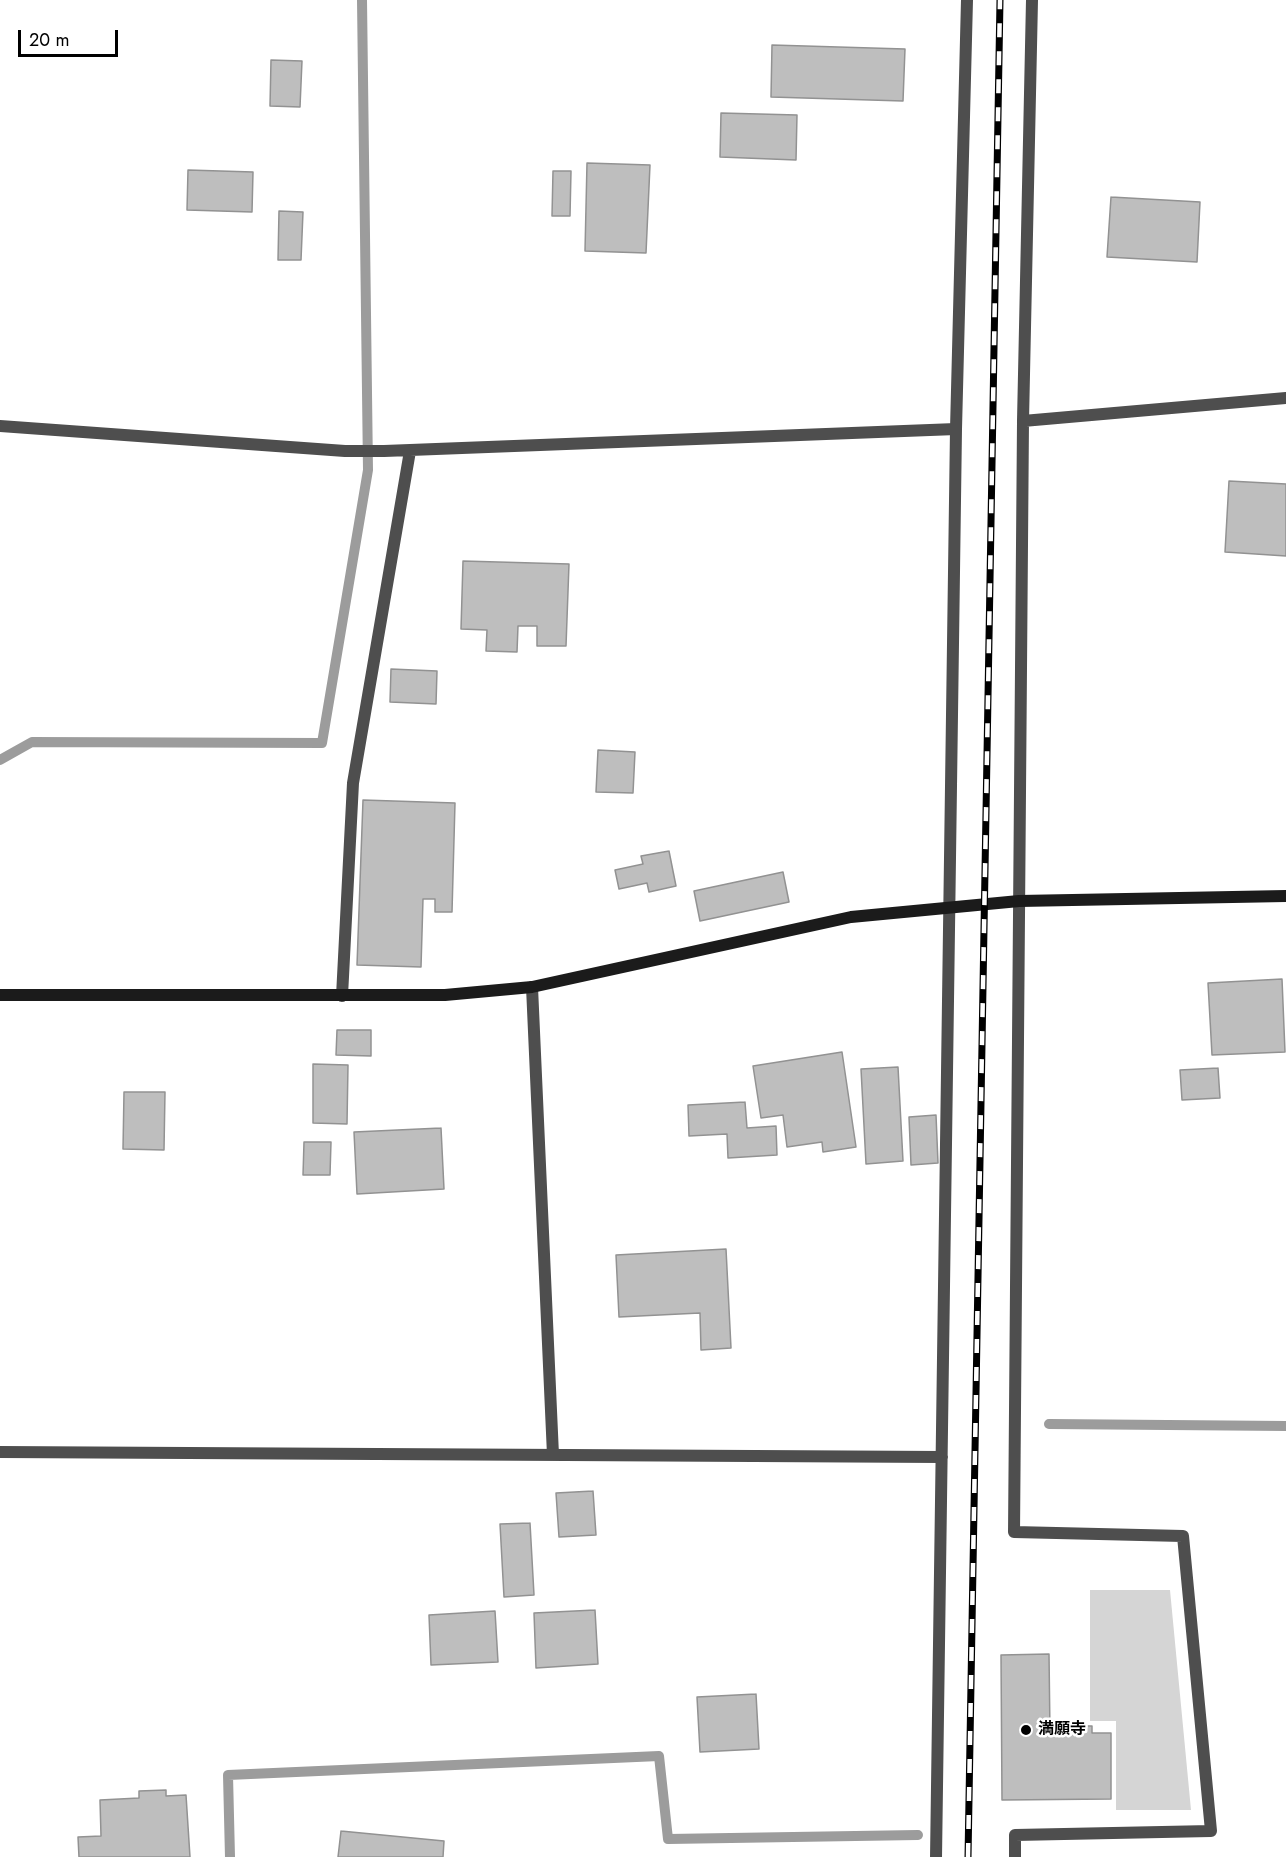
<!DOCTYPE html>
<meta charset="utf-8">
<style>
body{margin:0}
#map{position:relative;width:1286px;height:1857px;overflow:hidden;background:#fff;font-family:Jost,sans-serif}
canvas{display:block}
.scale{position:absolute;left:18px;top:30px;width:100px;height:27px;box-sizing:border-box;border:3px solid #000;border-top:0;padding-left:8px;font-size:18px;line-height:21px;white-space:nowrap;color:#000;-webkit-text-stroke:4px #fff;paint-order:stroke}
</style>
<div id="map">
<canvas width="1286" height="1857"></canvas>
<div class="scale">20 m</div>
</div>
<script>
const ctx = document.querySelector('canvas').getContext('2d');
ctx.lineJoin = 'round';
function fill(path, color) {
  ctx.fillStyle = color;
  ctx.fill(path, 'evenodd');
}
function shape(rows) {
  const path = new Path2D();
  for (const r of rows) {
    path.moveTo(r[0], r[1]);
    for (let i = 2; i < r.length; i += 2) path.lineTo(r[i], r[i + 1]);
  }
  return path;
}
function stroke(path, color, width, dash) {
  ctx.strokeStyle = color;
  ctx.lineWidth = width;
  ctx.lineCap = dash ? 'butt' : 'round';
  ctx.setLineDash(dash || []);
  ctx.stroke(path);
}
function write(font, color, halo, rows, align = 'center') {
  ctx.font = font + ' Jost,"Noto Sans JP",sans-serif';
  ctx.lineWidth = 5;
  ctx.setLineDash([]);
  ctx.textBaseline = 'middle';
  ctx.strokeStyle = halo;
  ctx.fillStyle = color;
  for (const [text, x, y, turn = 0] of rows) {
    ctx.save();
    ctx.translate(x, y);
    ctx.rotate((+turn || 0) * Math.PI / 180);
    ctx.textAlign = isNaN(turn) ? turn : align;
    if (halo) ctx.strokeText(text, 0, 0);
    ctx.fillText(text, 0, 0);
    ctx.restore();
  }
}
fill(shape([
 [1090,1590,1170,1590,1191,1810,1116,1810,1116,1721,1090,1721]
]), '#d5d5d5');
stroke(shape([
 [0,760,32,742,322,743,368,470,362,0],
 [1049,1424,1286,1426],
 [230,1857,228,1775,659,1756,668,1839,918,1835]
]), '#9c9c9c', 10);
const building = shape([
 [772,45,905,49,903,101,771,97,772,45],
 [271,60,302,61,300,107,270,106,271,60],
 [721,113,797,115,796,160,720,157,721,113],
 [587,163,650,165,646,253,585,251,587,163],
 [188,170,253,172,252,212,187,210,188,170],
 [553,171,571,171,570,216,552,216,553,171],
 [1111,197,1200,202,1197,262,1107,257,1111,197],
 [279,211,303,212,301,260,278,260,279,211],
 [1229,481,1286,484,1286,556,1225,552,1229,481],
 [463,561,569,564,566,646,537,646,537,626,518,626,517,652,486,651,487,630,461,629,463,561],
 [391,669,437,671,436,704,390,702,391,669],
 [598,750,635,752,633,793,596,792,598,750],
 [363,800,455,803,452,912,435,912,435,899,423,899,421,967,357,965,363,800],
 [669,851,676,886,649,892,647,883,619,889,615,870,643,864,641,856,669,851],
 [783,872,789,902,700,921,694,891,783,872],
 [1282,979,1285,1052,1212,1055,1208,983,1282,979],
 [337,1030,371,1030,371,1056,336,1055,337,1030],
 [842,1052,856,1147,823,1152,822,1142,787,1147,783,1115,761,1118,753,1066,842,1052],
 [313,1064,348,1065,347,1124,313,1123,313,1064],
 [898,1067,903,1161,866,1164,861,1069,898,1067],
 [1218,1068,1220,1098,1182,1100,1180,1070,1218,1068],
 [124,1092,165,1092,164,1150,123,1149,124,1092],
 [745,1102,747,1128,776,1126,777,1155,728,1158,727,1134,689,1136,688,1105,745,1102],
 [936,1115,938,1163,911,1165,909,1117,936,1115],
 [441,1128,444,1189,357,1194,354,1132,441,1128],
 [304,1142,331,1142,330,1175,303,1175,304,1142],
 [726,1249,731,1348,701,1350,700,1313,619,1317,616,1255,726,1249],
 [593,1491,596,1535,559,1537,556,1493,593,1491],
 [530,1523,534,1595,504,1597,500,1524,530,1523],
 [595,1610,598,1664,536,1668,534,1613,595,1610],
 [495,1611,498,1662,431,1665,429,1615,495,1611],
 [1049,1654,1050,1734,1065,1734,1065,1726,1092,1726,1092,1733,1111,1733,1111,1799,1002,1800,1001,1655,1049,1654],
 [756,1694,759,1749,700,1752,697,1697,756,1694],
 [166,1790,166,1796,186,1795,190,1857,79,1857,78,1837,101,1836,100,1800,139,1798,139,1791,166,1790],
 [341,1831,444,1841,443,1857,338,1857,341,1831]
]);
fill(building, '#bebebe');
stroke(building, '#929292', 1.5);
stroke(shape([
 [1023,421,1286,398],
 [0,426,345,451,384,451,956,429],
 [532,987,553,1455],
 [342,996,353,783,410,451],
 [0,1452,942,1457],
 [936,1857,956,429,967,0],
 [1015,1857,1015,1835,1211,1831,1183,1536,1014,1532,1023,421,1032,0]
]), '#4e4e4e', 12);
stroke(shape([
 [0,995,445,995,532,987,851,917,1019,901,1286,896]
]), '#1b1b1b', 12);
const rail = shape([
 [968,1857,1000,0]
]);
stroke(rail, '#000', 7);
stroke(rail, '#fff', 4.5, [14]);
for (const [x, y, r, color] of [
 [1026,1730,6,"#000"]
]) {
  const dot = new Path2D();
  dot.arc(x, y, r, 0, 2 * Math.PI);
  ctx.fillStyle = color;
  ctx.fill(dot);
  stroke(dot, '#fff', 2);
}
write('bold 16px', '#000', '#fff', [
 ["満願寺",1038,1730]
], 'left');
</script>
